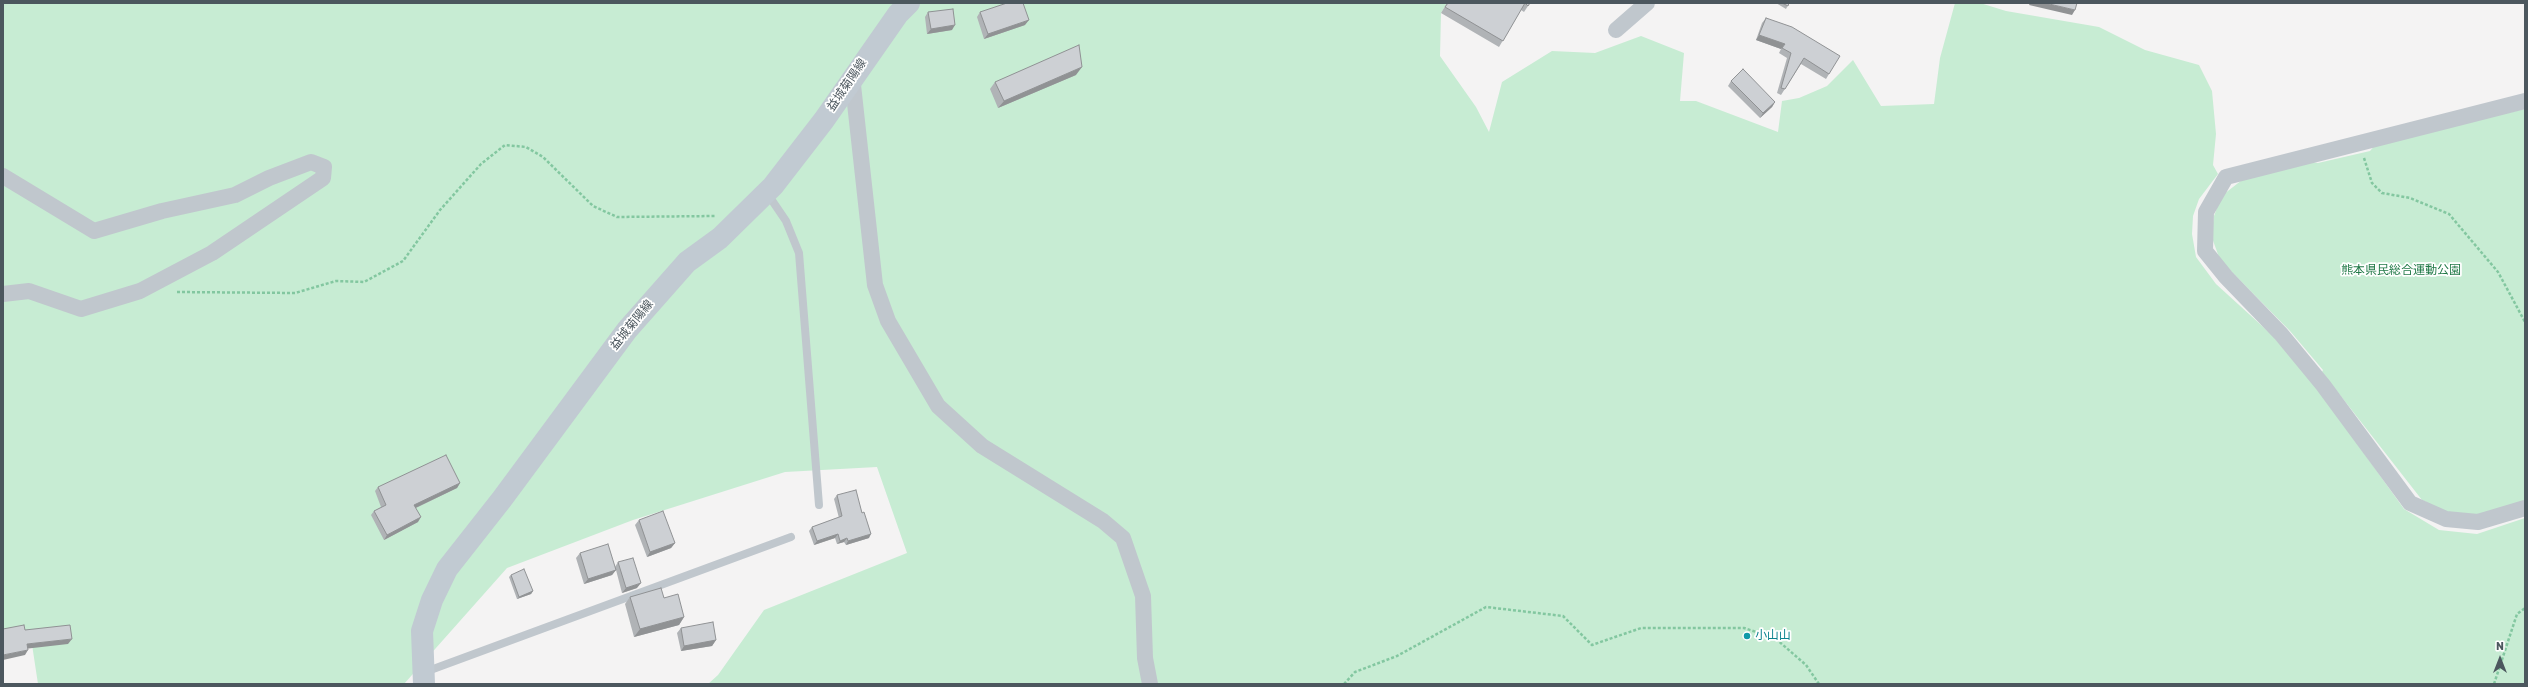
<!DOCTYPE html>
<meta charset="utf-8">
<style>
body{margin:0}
#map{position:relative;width:2528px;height:687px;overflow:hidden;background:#f4f3f3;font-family:Rubik,sans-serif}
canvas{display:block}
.frame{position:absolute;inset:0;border:4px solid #4c575e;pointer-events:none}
.north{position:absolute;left:2480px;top:639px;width:40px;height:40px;-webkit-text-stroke:3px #fff;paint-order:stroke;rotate:0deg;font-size:11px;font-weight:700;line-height:16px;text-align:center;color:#4c575e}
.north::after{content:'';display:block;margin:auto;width:14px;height:18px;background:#4c575e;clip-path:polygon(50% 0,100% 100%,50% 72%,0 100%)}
</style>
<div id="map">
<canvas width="2528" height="687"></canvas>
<div class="frame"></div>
<div class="north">N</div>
</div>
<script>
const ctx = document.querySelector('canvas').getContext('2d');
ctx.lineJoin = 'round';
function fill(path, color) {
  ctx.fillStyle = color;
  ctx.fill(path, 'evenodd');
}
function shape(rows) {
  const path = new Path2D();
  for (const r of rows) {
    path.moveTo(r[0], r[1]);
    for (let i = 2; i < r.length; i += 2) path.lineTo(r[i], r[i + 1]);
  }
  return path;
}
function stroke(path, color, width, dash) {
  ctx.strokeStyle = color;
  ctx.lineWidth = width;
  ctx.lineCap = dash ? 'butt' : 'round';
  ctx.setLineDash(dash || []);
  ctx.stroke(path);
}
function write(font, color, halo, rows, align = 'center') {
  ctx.font = font + ' Rubik,"Noto Sans JP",sans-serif';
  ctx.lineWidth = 3.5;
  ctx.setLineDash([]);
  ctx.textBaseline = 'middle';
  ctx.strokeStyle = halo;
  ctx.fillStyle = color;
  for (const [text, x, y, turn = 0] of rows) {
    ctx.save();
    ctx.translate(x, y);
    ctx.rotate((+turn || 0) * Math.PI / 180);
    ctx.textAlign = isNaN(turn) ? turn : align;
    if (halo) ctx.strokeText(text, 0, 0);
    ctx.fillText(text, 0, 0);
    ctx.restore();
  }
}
fill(shape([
 [3,3,1447,3,1441,13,1440,56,1476,107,1489,132,1502,82,1552,51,1595,53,1641,36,1684,53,1680,101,1696,101,1778,132,1782,101,1799,98,1827,86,1853,60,1881,106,1934,104,1940,58,1955,3,1980,3,2006,11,2099,27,2145,50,2199,65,2212,91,2216,134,2213,165,2218,174,2199,199,2193,216,2192,234,2196,257,2216,284,2272,335,2318,389,2404,509,2439,530,2477,534,2525,518,2525,684,708,684,718,675,764,610,907,553,877,467,785,472,633,520,507,568,404,684,38,684,31,638,3,634],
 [2525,109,2525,502,2478,516,2449,513,2422,500,2322,372,2323,370,2290,331,2220,260,2211,235,2214,216,2219,202,2224,194,2242,180,2305,161,2318,163,2370,151,2377,143]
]), '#c7ecd3');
stroke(shape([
 [2364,158,2372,183,2382,193,2410,198,2449,214,2498,272,2525,322],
 [177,292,295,293,336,281,364,282,403,261,440,210,481,164,505,145,526,147,543,157,593,206,617,217,715,216],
 [1344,684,1355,672,1397,656,1486,607,1563,616,1592,645,1641,628,1744,628,1775,638,1806,665,1819,684],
 [2494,684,2517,614,2525,608]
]), '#83c7a0', 2.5, [3, 2]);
stroke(shape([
 [767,193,786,221,799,253,819,505],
 [425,672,791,537]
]), '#c0c7cd', 8);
stroke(shape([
 [1616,30,1647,3],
 [852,76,875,285,888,321,938,406,982,446,1103,521,1123,538,1143,596,1145,658,1150,684],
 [2525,101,2226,177,2206,212,2205,251,2226,277,2281,334,2323,385,2410,503,2446,519,2478,522,2525,508],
 [3,176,94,231,162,211,235,195,269,178,311,162,324,167,323,178,212,253,140,291,81,309,29,291,3,294]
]), '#c0c7cd', 16);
stroke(shape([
 [424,684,422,631,432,600,447,569,502,499,627,330,687,262,720,238,773,186,824,120,898,14,909,3]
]), '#c1cad2', 22);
fill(shape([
 [1447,3,1530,3,1524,12,1521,10,1499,47,1441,13],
 [1776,3,1789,3,1786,9],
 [928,12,952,30,927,34,925,17],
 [980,12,1025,25,984,39,977,17],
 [1766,18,1829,74,1826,79,1801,64,1781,95,1777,93,1787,58,1779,53,1781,49,1756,40,1762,23],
 [1076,75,998,108,990,89,995,82],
 [1731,81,1775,102,1772,107,1760,118,1728,86],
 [460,483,457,488,416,508,418,522,384,540,371,515,374,511,381,507,375,491,378,487],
 [837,495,869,538,846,545,844,542,837,544,835,538,814,545,809,531,812,527,839,518,834,499],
 [639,520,675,543,671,548,647,557,635,525],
 [580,553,615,567,618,562,637,588,622,593,616,570,612,575,584,584,576,558],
 [511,575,533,591,531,594,517,599,509,577],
 [630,597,664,598,684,617,679,625,634,637,625,604],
 [681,628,716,640,712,646,681,651,677,633]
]), '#b0b3b6');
fill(shape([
 [2030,3,2045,3,2075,10,2072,15,2029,5],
 [1029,20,1025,25,984,39,988,34],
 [955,25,952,30,927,34,931,29],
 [1759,35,1785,44,1781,49,1756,40],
 [1082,67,1076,75,998,108,1004,101],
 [1775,102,1772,107,1760,118,1763,113],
 [460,483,457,488,411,510,414,505],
 [421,517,418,522,384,540,387,535],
 [838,534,835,538,814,545,817,541],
 [871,534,869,538,846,545,848,541],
 [847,538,844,542,837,544,840,541],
 [675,543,671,548,647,557,650,552],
 [616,570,612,575,584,584,588,579],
 [641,583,637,588,622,593,626,588],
 [533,591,531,594,517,599,519,597],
 [684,617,679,625,634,637,640,629],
 [72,639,68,644,24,649,27,644],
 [716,640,712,646,681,651,684,646],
 [28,650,25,655,3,660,3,655]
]), '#909294');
const building = shape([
 [1007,3,1023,3,1029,20,988,34,980,12,1007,3],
 [1448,3,1530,3,1528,6,1525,3,1503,41,1445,7,1448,3],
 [1782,3,1789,3,1788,6,1782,3],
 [2045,3,2077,3,2075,10,2045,3],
 [953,9,955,25,931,29,928,12,953,9],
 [1766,18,1792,27,1840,56,1829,74,1804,58,1785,89,1781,88,1791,53,1782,48,1785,44,1759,35,1766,18],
 [1079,45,1082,67,1004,101,995,82,1079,45],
 [1743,69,1775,102,1763,113,1731,81,1743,69],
 [446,455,460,483,414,505,421,517,387,535,374,511,386,505,378,487,446,455],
 [856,490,862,513,864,512,871,534,848,541,847,538,840,541,838,534,817,541,812,527,842,516,837,495,856,490],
 [663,511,675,543,650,552,639,520,663,511],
 [608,544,616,570,588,579,580,553,608,544],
 [633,558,641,583,626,588,618,562,633,558],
 [524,569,533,591,519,597,511,575,524,569],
 [661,588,664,598,678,594,684,617,640,629,630,597,661,588],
 [713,622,716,640,684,646,681,628,713,622],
 [24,625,25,630,70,625,72,639,27,644,28,650,3,655,3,629,24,625]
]);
fill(building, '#cdd0d4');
stroke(building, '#909294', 1);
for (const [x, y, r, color] of [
 [1747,636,4,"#0f9aa8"]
]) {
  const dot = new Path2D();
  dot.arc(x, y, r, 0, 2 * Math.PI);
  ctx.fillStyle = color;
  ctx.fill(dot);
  stroke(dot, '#fff', 1.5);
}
write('12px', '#4c575e', '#fff', [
 ["益城菊陽線",847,85,-56],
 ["益城菊陽線",632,325,-51]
]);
write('12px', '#227a48', '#fff', [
 ["熊本県民総合運動公園",2401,271]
]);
write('12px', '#0d838f', '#fff', [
 ["小山山",1755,636]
], 'left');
</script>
